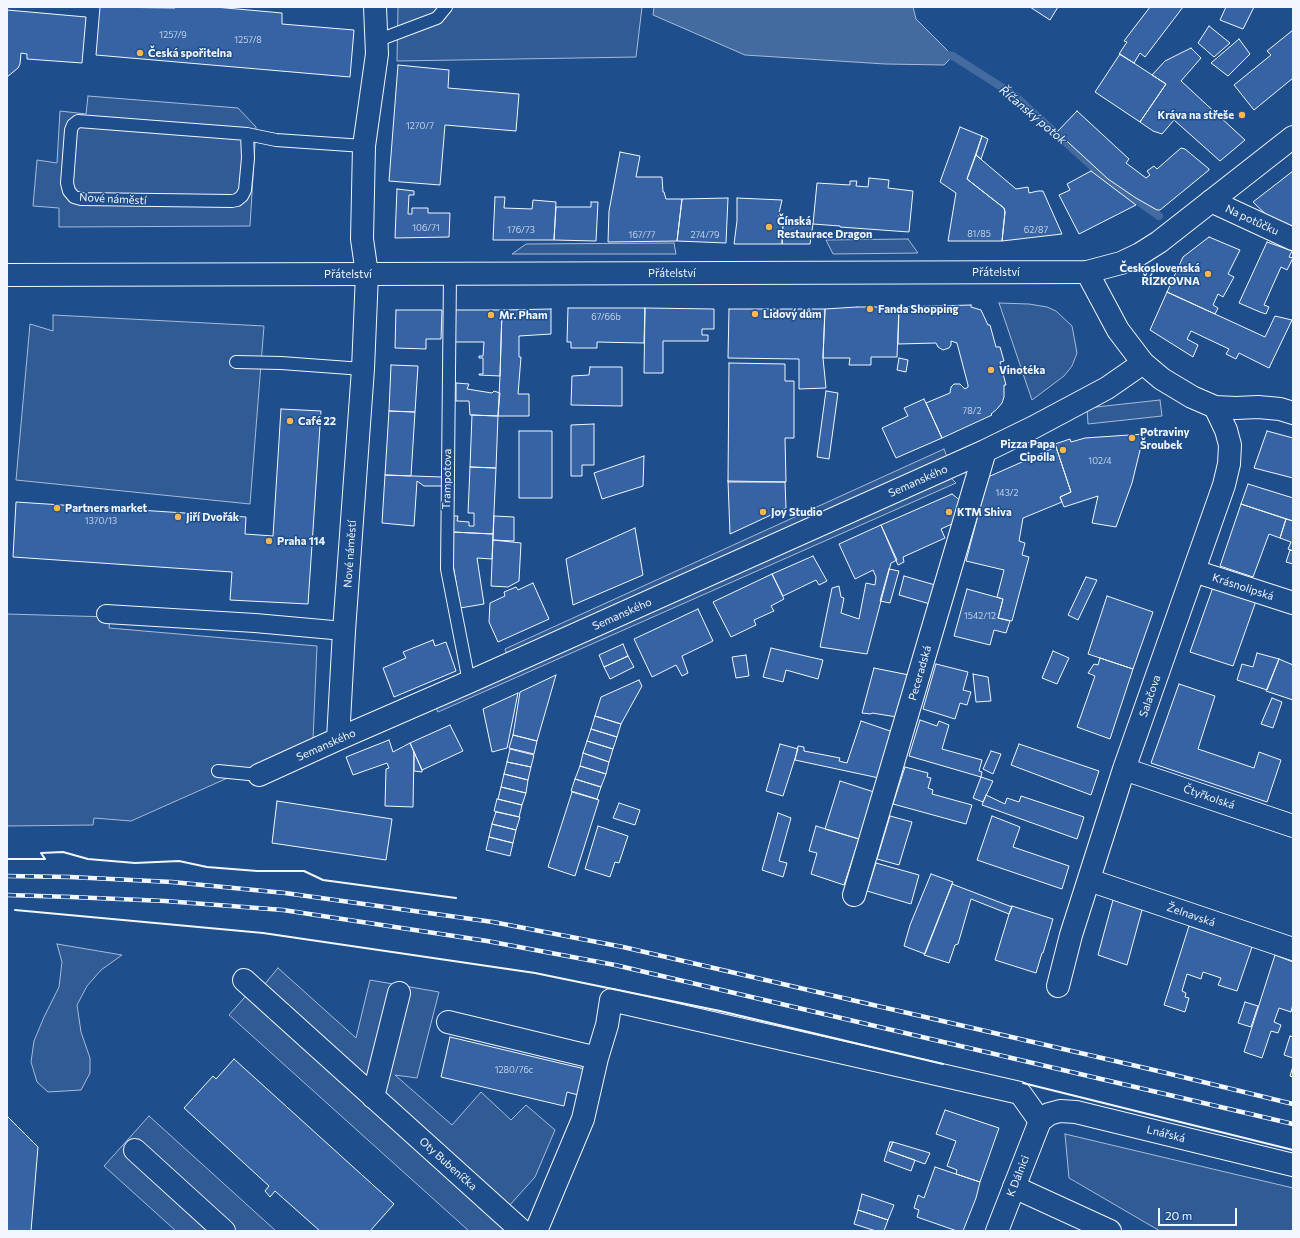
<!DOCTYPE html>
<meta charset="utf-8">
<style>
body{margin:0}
#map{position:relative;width:1300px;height:1238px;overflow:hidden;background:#1f4e8c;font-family:Commissioner,sans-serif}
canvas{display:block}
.frame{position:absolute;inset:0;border:8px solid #f2f6ff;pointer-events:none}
.scale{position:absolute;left:1158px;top:1208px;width:79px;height:18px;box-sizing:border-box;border:2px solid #f2f6ff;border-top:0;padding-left:5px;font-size:12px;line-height:14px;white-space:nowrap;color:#f2f6ff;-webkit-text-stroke:3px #1f4e8c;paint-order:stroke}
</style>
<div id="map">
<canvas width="1300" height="1238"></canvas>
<div class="frame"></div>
<div class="scale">20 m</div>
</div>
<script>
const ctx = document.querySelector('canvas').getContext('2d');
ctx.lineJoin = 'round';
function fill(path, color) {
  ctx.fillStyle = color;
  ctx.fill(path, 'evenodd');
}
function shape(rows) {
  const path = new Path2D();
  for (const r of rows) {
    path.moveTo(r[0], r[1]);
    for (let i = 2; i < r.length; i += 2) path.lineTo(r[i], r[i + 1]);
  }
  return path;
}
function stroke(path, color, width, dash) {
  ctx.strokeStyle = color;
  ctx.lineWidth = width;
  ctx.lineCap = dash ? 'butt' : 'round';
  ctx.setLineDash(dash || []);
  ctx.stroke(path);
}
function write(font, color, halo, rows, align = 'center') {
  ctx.font = font + ' Commissioner,sans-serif';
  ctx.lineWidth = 3;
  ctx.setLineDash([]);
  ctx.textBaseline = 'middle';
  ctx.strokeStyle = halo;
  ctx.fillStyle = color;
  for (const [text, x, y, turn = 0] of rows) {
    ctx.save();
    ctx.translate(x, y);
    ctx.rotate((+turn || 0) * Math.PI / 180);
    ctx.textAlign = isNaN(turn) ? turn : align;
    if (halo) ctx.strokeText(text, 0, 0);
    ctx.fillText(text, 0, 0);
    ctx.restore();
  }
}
const built = shape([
 [398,7,642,7,636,57,397,61,398,7],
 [88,96,238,108,256,127,250,226,59,227,59,208,33,206,37,160,57,163,60,111,86,114,88,96],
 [908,239,918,253,833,254,826,240,908,239],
 [674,243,676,254,512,254,526,244,674,243],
 [999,303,1029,304,1047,307,1056,311,1072,326,1077,353,1072,366,1064,376,1032,400,999,303],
 [53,315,264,326,250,504,16,480,30,324,53,331,53,315],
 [1160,400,1162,416,1088,424,1087,408,1160,400],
 [944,449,947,457,508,657,505,649,944,449],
 [948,475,956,483,438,712,434,704,948,475],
 [7,614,110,617,109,628,317,646,313,740,131,821,94,818,93,825,7,826,7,614],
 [57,944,122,955,101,970,87,986,77,1005,81,1032,90,1058,90,1073,81,1090,48,1092,37,1082,31,1062,34,1041,44,1017,59,987,62,962,57,944],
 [278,968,356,1038,370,980,439,992,417,1078,395,1075,452,1125,481,1092,511,1120,526,1105,555,1130,535,1177,509,1206,510,1231,469,1231,229,1015,259,981,264,985,278,968],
 [149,1116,276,1231,176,1231,104,1166,149,1116],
 [1065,1134,1293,1188,1293,1231,1160,1231,1069,1178,1065,1134]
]);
fill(built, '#305b95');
stroke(built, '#a8bbd7', 1);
const water = shape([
 [654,7,913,7,916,19,953,56,944,65,885,64,745,55,653,15,654,7]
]);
fill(water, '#446ba0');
stroke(water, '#a8bbd7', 1);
stroke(shape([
 [943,54,953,56,1014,95,1106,179,1159,216]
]), '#446ba0', 8);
const building = shape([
 [100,7,175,8,176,7,215,7,282,13,282,24,354,30,350,77,96,55,100,7],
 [1030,7,1058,7,1050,20,1030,7],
 [1150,7,1183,7,1145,57,1140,53,1134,63,1119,54,1127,42,1124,41,1150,7],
 [1226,7,1254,7,1243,29,1220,20,1226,7],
 [7,10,86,17,82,63,27,59,27,54,21,53,20,64,18,68,7,77,7,10],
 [1209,26,1230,43,1214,57,1198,43,1209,26],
 [1293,30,1293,78,1254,110,1234,85,1271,55,1267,51,1293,30],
 [1239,39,1250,54,1228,76,1211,63,1239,39],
 [1191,48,1201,58,1181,81,1245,140,1220,161,1174,120,1162,134,1153,131,1140,122,1166,84,1152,75,1165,61,1191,48],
 [1120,54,1166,84,1140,122,1095,92,1120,54],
 [398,65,449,70,448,88,519,94,516,131,445,125,440,185,389,181,398,65],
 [1077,111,1129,159,1126,163,1146,178,1150,175,1147,171,1154,166,1157,169,1181,148,1185,149,1209,169,1209,170,1160,210,1157,210,1136,198,1108,179,1057,132,1077,111],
 [960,127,982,136,967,179,1004,208,1005,212,1002,241,948,241,956,193,940,182,960,127],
 [982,136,988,139,981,159,976,155,982,136],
 [620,152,640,156,636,177,662,177,663,192,664,192,666,199,682,199,677,241,608,242,609,211,620,152],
 [976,155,1016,189,1028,187,1029,193,1038,191,1043,191,1062,234,1002,241,1005,212,1004,208,967,179,976,155],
 [1091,171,1136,205,1079,234,1059,195,1070,190,1067,184,1091,171],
 [1293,171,1293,230,1273,221,1253,202,1293,171],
 [869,178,889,180,888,188,913,191,909,232,840,227,840,226,813,224,817,183,850,185,850,181,857,181,856,186,868,187,869,178],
 [397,189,414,191,414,195,409,195,408,214,412,214,412,208,428,208,428,213,450,213,449,237,395,238,397,189],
 [495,197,505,197,504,208,532,209,533,200,556,202,554,240,493,240,495,197],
 [728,198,726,243,677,241,682,199,728,198],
 [737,198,782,200,777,222,783,223,782,244,734,244,737,221,737,198],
 [591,202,598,202,596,241,554,240,556,207,591,207,591,202],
 [783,223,813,224,810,244,782,244,783,223],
 [1209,237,1240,250,1228,274,1234,277,1223,297,1218,294,1213,305,1218,308,1215,314,1167,292,1183,257,1209,237],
 [1267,242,1292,251,1289,257,1293,258,1287,270,1281,267,1264,305,1269,307,1266,314,1260,312,1239,303,1267,242],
 [1167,292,1265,337,1275,316,1292,320,1269,368,1239,353,1236,359,1226,354,1229,349,1191,331,1187,339,1198,345,1193,357,1150,330,1167,292],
 [971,305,971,307,981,310,988,325,990,325,996,347,1000,347,1004,361,1000,362,1006,385,1004,385,1004,397,1002,403,997,409,991,414,992,415,942,438,926,403,950,393,951,387,954,384,960,384,965,389,968,387,968,385,957,343,951,341,951,345,949,348,943,350,938,347,936,343,898,344,899,307,971,305],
 [857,307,899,307,897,357,871,357,871,365,849,365,850,358,823,358,825,309,857,307],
 [568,308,645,308,644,343,597,342,597,348,571,348,571,342,567,342,568,308],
 [645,308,714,309,714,329,702,329,702,335,708,335,708,341,663,341,663,373,644,373,645,308],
 [551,309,551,334,519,336,519,357,521,357,518,394,529,394,529,416,498,416,500,376,502,310,551,309],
 [729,309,825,309,823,358,826,388,799,389,799,359,728,358,729,309],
 [396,310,442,310,441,339,426,339,426,349,395,348,396,310],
 [454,310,502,310,500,376,479,375,479,374,483,374,483,358,479,358,479,356,483,356,484,342,455,342,454,310],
 [899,358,908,360,906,372,897,370,899,358],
 [729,363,785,364,785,381,794,381,794,438,785,438,786,482,728,482,729,363],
 [391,365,418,366,415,412,389,411,391,365],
 [590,367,622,367,622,406,571,405,572,376,589,375,590,367],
 [456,383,469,384,467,389,492,393,494,391,500,393,498,416,470,415,469,401,456,401,456,383],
 [826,391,838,393,829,459,817,457,826,391],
 [924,399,942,438,896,458,882,428,908,416,904,408,924,399],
 [281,409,321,411,308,604,230,600,232,572,13,557,16,502,246,517,245,534,273,536,281,409],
 [389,411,415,412,411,476,385,475,389,411],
 [472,415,498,416,496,468,470,467,472,415],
 [594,424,594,465,582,465,582,476,571,476,571,425,594,424],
 [519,431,552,431,552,498,519,498,519,431],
 [1267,431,1293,438,1293,478,1254,468,1267,431],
 [1144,434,1132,483,1116,527,1092,523,1098,496,1064,507,1060,497,1071,492,1055,444,1070,439,1071,442,1085,438,1144,434],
 [1056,447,1071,492,1060,497,1062,502,1023,518,1019,541,1025,543,1022,555,1029,557,1012,621,998,618,1003,599,997,597,1004,570,966,561,988,477,1056,447],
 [644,456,643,486,602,499,594,473,644,456],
 [470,467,496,468,493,534,452,532,453,516,458,516,457,521,469,522,469,526,474,526,474,513,468,513,470,467],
 [385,475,442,477,442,486,424,486,417,481,414,526,382,523,385,475],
 [728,481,785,482,786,508,730,534,728,481],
 [1248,484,1293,498,1293,521,1241,504,1248,484],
 [952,494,961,501,954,523,941,529,945,538,903,557,904,562,898,565,881,525,952,494],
 [1241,504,1286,519,1280,538,1269,534,1253,577,1220,566,1241,504],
 [494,516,514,517,514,541,493,540,494,516],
 [1286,519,1293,521,1293,551,1288,549,1291,542,1280,538,1286,519],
 [881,525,897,560,891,563,867,654,820,647,832,588,839,586,841,597,844,598,841,613,859,619,866,583,875,585,876,577,873,570,855,579,839,544,881,525],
 [635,528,643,575,573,605,566,559,635,528],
 [452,532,493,534,492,559,477,558,484,604,460,608,451,551,452,532],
 [493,540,521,543,519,581,508,587,491,586,493,540],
 [1290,550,1293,551,1293,564,1286,562,1290,550],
 [813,556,827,581,819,585,816,580,783,596,772,574,813,556],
 [889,569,899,571,890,603,880,601,889,569],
 [772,574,784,599,771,606,774,611,754,620,756,625,731,637,713,602,772,574],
 [904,576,935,585,930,604,899,595,904,576],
 [1086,577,1097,580,1078,620,1068,615,1086,577],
 [533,583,549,619,498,642,489,622,490,603,505,596,504,592,516,587,518,590,533,583],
 [1213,587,1256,601,1233,666,1190,652,1213,587],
 [967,589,1003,599,998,618,1010,621,1006,633,994,630,990,645,954,636,967,589],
 [1107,596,1153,612,1133,669,1088,654,1107,596],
 [698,609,713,641,682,656,688,673,682,676,676,665,652,677,634,639,698,609],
 [433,640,435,646,446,642,456,671,394,697,383,668,406,658,403,652,433,640],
 [623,644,628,656,604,667,599,655,623,644],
 [771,648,823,660,818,679,786,670,783,682,763,677,771,648],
 [1053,651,1069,658,1057,684,1042,678,1053,651],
 [1257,653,1279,659,1267,690,1237,680,1242,664,1253,667,1257,653],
 [746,655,749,676,736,678,732,657,746,655],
 [628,656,634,667,610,679,604,667,628,656],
 [1100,658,1133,669,1110,739,1077,727,1095,676,1088,673,1094,664,1098,665,1100,658],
 [1279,659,1293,665,1293,700,1266,691,1279,659],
 [936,664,968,672,963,690,971,692,967,705,960,703,955,719,923,709,936,664],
 [874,668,909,675,897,717,872,713,871,714,862,713,874,668],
 [973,674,988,677,991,701,976,702,973,674],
 [556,675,537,741,513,735,520,692,556,675],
 [639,680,642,686,621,724,595,716,601,697,639,680],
 [1179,684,1215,696,1198,749,1254,768,1259,752,1281,760,1267,802,1151,763,1179,684],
 [518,693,507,748,492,752,483,709,518,693],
 [1272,698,1282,702,1273,728,1261,724,1272,698],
 [595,716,621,724,617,737,591,729,595,716],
 [920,720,937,726,939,721,949,725,942,749,982,760,979,771,982,772,981,777,909,756,920,720],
 [861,721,893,732,879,778,795,760,798,746,804,747,804,751,840,758,839,761,847,763,861,721],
 [450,725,463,751,422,770,410,743,450,725],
 [591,729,617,737,613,749,587,741,591,729],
 [513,735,537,741,534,754,509,748,513,735],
 [389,740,393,752,410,743,414,752,413,807,385,806,386,769,389,768,387,763,353,775,346,757,389,740],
 [587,741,613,749,609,762,583,753,587,741],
 [780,744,798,749,783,796,766,791,780,744],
 [1019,744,1099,771,1091,795,1011,765,1019,744],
 [510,749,534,755,531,767,507,762,510,749],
 [991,751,1001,754,993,774,983,769,991,751],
 [414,752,422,770,422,772,414,771,414,752],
 [583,753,609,762,606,774,580,766,583,753],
 [507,762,531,767,528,780,504,774,507,762],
 [580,766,606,774,601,787,575,779,580,766],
 [905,767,928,773,927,777,931,778,928,788,933,790,932,794,972,805,966,824,893,804,905,767],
 [504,774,528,780,526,793,501,787,504,774],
 [981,777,993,781,983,802,973,798,981,777],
 [575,779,601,787,597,799,571,791,575,779],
 [840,781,874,792,859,839,825,829,840,781],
 [501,787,526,793,522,805,498,799,501,787],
 [572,792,599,800,575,876,548,867,572,792],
 [986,795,1005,804,1007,798,1019,802,1021,796,1084,817,1077,839,982,805,986,795],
 [497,799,522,805,519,817,494,811,497,799],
 [277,801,392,819,386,860,272,843,277,801],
 [619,803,640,810,635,825,613,818,619,803],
 [496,812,520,817,516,830,492,824,496,812],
 [778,813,791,818,779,861,787,863,783,877,762,870,778,813],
 [890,816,912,822,899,865,877,859,890,816],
 [992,816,1020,827,1013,847,1069,866,1062,889,977,860,992,816],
 [492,824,516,830,513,843,489,837,492,824],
 [598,826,628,836,619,863,615,862,610,877,585,869,598,826],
 [816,826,859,839,844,885,811,874,817,853,809,851,816,826],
 [489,837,513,843,510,856,486,850,489,837],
 [876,863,919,875,911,904,867,891,876,863],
 [931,874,953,882,925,954,904,946,910,925,931,874],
 [952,884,1012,907,1009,914,971,899,958,944,955,945,949,963,924,955,952,884],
 [1113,900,1142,910,1127,965,1098,955,1113,900],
 [1012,906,1053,919,1043,953,1042,953,1036,973,995,960,1009,914,1012,906],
 [1189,926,1252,947,1237,991,1218,985,1221,978,1203,972,1201,979,1187,974,1182,991,1186,993,1185,997,1189,998,1185,1012,1164,1005,1189,926],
 [1275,955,1293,962,1293,1004,1291,1012,1279,1008,1274,1022,1281,1025,1278,1033,1271,1031,1262,1058,1244,1052,1275,955],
 [1245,1002,1258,1006,1251,1027,1238,1023,1245,1002],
 [1290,1036,1293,1037,1293,1058,1284,1055,1290,1036],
 [450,1037,585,1069,578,1095,567,1092,564,1106,441,1077,450,1037],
 [234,1059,394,1204,370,1231,320,1231,275,1191,270,1197,265,1191,269,1186,184,1108,213,1076,216,1079,234,1059],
 [1293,1066,1293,1077,1290,1076,1293,1066],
 [945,1110,999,1128,980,1182,956,1174,957,1170,947,1166,956,1141,936,1134,945,1110],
 [7,1116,38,1147,31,1231,7,1231,7,1116],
 [890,1142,893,1142,889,1151,915,1160,911,1171,884,1161,890,1142],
 [893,1142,930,1153,925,1164,889,1151,893,1142],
 [935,1167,980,1182,976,1198,963,1231,957,1231,917,1217,919,1210,914,1208,918,1195,924,1198,935,1167],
 [862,1194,894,1205,888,1220,858,1210,862,1194],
 [858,1210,888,1220,884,1231,876,1231,854,1224,858,1210]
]);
fill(building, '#3563a3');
stroke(building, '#f2f6ff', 1);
const service = shape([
 [376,41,437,18,446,7],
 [247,134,248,158,245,190,242,196,237,200,232,201,81,199,74,197,69,191,67,183,71,130,73,125,78,121,247,134,276,140,364,146],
 [450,274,447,569,469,682],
 [236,362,281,363,363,369],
 [218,771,259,775]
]);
const pedestrian = shape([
 [106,614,255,623,344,631]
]);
const minor = shape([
 [1211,201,1293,239],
 [1194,571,1293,603],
 [338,739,344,631,363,369,367,274,362,239,364,146,377,54,375,7],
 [1124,769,1293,826],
 [259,775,338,739,469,682,985,451,1034,427,1107,388,1143,363],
 [1089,880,1293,949],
 [854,895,985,451],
 [244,980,522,1231],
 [1058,986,1071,935,1124,769,1224,485,1229,464,1230,445,1226,430,1215,407],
 [448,1022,597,1058],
 [373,1097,399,993],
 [135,1150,224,1231],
 [1014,1187,1110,1231],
 [536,1231,583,1119,597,1058,607,1025,611,1000,1020,1093,1040,1121]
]);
const tertiary = shape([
 [1087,272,1118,330,1143,363,1162,379,1192,397,1215,407,1236,408,1258,407,1280,409,1293,413],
 [997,1231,1040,1121,1049,1114,1060,1111,1076,1112,1293,1165]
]);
const secondary = shape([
 [7,275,1087,272,1121,263,1140,254,1159,242,1293,137]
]);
stroke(service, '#f2f6ff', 14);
stroke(pedestrian, '#f2f6ff', 20);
stroke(minor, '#f2f6ff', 24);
stroke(tertiary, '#f2f6ff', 24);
stroke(secondary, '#f2f6ff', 24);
stroke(service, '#1f4e8c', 12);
stroke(pedestrian, '#1f4e8c', 18);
stroke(minor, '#1f4e8c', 22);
stroke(tertiary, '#1f4e8c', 22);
stroke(secondary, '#1f4e8c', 22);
const rail = shape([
 [7,876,70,877,172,882,285,893,493,922,623,947,1158,1071,1293,1104],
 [7,895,71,897,165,901,283,910,487,941,615,965,1293,1124]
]);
stroke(rail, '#f2f6ff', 4.5);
stroke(rail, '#1f4e8c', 3, [9]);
stroke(shape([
 [7,859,45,859],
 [45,859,41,853,63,852,88,859,135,863,179,861,207,867,257,871,304,871,323,880,456,898],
 [15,910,263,933,535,973,720,1011,943,1064],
 [1023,1083,1293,1150]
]), '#f2f6ff', 2);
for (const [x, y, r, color] of [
 [140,53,4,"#ffb74d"],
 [1242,115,4,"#ffb74d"],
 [769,227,4,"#ffb74d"],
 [1208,274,4,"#ffb74d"],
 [870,309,4,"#ffb74d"],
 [755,314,4,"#ffb74d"],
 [491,315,4,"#ffb74d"],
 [991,370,4,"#ffb74d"],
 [290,421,4,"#ffb74d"],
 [1132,438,4,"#ffb74d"],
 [1063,450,4,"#ffb74d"],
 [57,508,4,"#ffb74d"],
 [763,512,4,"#ffb74d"],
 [949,512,4,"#ffb74d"],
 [178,517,4,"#ffb74d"],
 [269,541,4,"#ffb74d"]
]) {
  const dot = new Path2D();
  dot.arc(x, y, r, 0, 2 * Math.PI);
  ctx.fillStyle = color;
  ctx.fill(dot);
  stroke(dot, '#1f4e8c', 1.5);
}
write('9px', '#c3d1e8', null, [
 ["1257/9",173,35],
 ["1257/8",248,40],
 ["1270/7",420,126],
 ["106/71",426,228],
 ["176/73",521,230],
 ["62/87",1036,230],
 ["81/85",979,234],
 ["167/77",642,235],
 ["274/79",705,235],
 ["67/66b",606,317],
 ["78/2",972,411],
 ["102/4",1100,461],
 ["143/2",1007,493],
 ["1370/13",101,521],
 ["1542/12",980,616],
 ["1280/76c",514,1070]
]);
write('bold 11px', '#f2f6ff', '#1f4e8c', [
 ["Česká spořitelna",148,53],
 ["Kráva na střeše",1234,115,"right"],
 ["Čínská",777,221],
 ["Restaurace Dragon",777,234],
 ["Československá",1200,268,"right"],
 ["ŘÍZKOVNA",1200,281,"right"],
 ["Fanda Shopping",878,309],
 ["Lidový dům",763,314],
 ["Mr. Pham",499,315],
 ["Vinotéka",999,370],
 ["Café 22",298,421],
 ["Potraviny",1140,432],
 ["Šroubek",1140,445],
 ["Pizza Papa",1055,444,"right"],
 ["Cipolla",1055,457,"right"],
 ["Partners market",65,508],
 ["Joy Studio",771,512],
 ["KTM Shiva",957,512],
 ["Jiří Dvořák",186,517],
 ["Praha 114",277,541]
], 'left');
write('11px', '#f2f6ff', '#1f4e8c', [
 ["Nové náměstí",113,199,3],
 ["Na potůčku",1252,220,25],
 ["Přátelství",996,272],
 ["Přátelství",672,273],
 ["Přátelství",348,274],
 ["Trampotova",447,479,-89],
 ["Semanského",918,481,-24],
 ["Nové náměstí",350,554,-86],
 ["Krásnolipská",1243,587,18],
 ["Semanského",622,614,-24],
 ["Peceradská",920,673,-74],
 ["Salačova",1150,696,-71],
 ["Semanského",326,745,-24],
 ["Čtyřkolská",1209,797,19],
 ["Želnavská",1191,915,19],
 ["Lnářská",1166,1134,14],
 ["Oty Bubeníčka",448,1164,42],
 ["K Dálnici",1018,1176,-69]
]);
write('italic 12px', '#f2f6ff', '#1f4e8c', [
 ["Říčanský potok",1033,115,40]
]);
</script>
